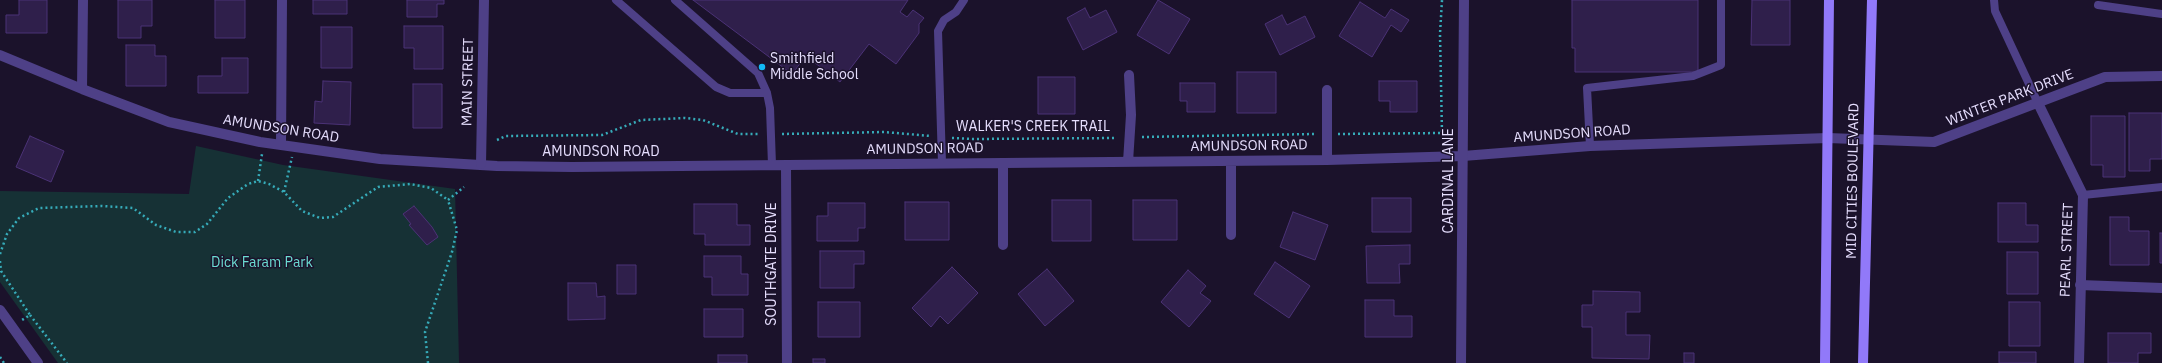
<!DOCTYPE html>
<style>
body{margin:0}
canvas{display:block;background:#1b122b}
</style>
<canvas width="2162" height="363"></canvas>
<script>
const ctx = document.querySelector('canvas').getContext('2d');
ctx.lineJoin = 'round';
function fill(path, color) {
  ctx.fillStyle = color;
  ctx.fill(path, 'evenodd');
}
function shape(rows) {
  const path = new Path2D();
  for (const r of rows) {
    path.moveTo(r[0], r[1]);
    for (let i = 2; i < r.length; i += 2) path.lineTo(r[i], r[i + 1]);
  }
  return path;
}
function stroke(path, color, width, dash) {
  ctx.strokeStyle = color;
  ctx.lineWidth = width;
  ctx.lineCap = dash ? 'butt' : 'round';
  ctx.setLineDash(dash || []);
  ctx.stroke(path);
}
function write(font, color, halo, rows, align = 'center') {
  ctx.font = font + ' "IBM Plex Sans",sans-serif';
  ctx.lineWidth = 3;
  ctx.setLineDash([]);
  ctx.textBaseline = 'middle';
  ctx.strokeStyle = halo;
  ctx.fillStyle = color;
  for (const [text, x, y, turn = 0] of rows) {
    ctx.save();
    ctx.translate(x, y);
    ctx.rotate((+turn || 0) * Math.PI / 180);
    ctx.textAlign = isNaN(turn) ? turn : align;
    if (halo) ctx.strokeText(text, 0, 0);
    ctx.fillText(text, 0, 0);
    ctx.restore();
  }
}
fill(shape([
 [196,146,283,165,455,189,459,363,58,363,0,282,0,191,189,194]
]), '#163135');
const building = shape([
 [19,0,47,0,47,33,6,33,6,15,19,15,19,0],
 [118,0,152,0,152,26,141,26,141,38,118,38,118,0],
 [215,0,245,0,245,38,215,38,215,0],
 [313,0,347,0,347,14,313,14,313,0],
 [407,0,444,0,444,4,437,4,437,17,407,17,407,0],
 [693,0,908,0,900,12,907,17,913,10,924,18,919,24,919,33,896,64,869,44,840,82,806,56,792,74,693,0],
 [1158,0,1190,19,1169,54,1137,35,1158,0],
 [1572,0,1698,0,1698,72,1575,72,1575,48,1572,48,1572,0],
 [1752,0,1790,0,1790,45,1751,45,1752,0],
 [1360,2,1385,18,1391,9,1409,20,1401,32,1391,25,1372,57,1339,36,1360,2],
 [1085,8,1090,18,1106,10,1117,32,1083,50,1067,18,1085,8],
 [1282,15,1287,25,1305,16,1315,37,1280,55,1265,24,1282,15],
 [404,26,443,26,443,69,414,69,414,48,404,48,404,26],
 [321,27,352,27,352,68,321,68,321,27],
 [126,45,155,45,155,56,166,56,166,86,126,86,126,45],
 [222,58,248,58,248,93,198,93,198,76,222,76,222,58],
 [1237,72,1276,72,1276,113,1237,113,1237,72],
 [1038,77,1075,77,1075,114,1038,114,1038,77],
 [323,81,351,82,350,125,314,123,315,101,322,102,323,81],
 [1379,81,1417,81,1417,112,1390,112,1390,101,1379,101,1379,81],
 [1180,83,1215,83,1215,112,1187,112,1187,101,1180,101,1180,83],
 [413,84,442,84,442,128,413,128,413,84],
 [2129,113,2162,113,2162,159,2150,159,2150,171,2129,171,2129,113],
 [2091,116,2125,116,2125,177,2103,177,2103,165,2091,165,2091,116],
 [30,136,64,151,51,182,16,167,30,136],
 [1372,198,1411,198,1411,232,1372,232,1372,198],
 [1052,200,1091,200,1091,241,1052,241,1052,200],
 [1133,200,1177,200,1177,240,1133,240,1133,200],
 [905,202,949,202,949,240,905,240,905,202],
 [828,203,865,203,865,228,858,228,858,241,817,241,817,216,828,216,828,203],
 [1998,203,2026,203,2026,225,2038,225,2038,242,1998,242,1998,203],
 [694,204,737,204,737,225,750,225,750,245,705,245,705,234,694,234,694,204],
 [414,206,432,227,438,237,427,245,409,225,411,224,403,214,414,206],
 [1293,212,1328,225,1315,260,1280,247,1293,212],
 [2110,217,2129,217,2129,231,2149,231,2149,265,2110,265,2110,217],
 [2160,233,2162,233,2162,263,2160,263,2160,233],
 [1410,245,1410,264,1399,264,1400,283,1367,283,1366,246,1410,245],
 [820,251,864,251,864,264,854,264,854,288,820,288,820,251],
 [2007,252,2038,252,2038,294,2007,294,2007,252],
 [704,256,741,256,741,274,748,274,748,295,712,295,712,277,704,277,704,256],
 [1275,262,1310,286,1289,318,1254,294,1275,262],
 [617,265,636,265,636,294,617,294,617,265],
 [952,267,978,293,948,324,940,316,931,327,912,308,952,267],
 [1047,269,1074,301,1045,326,1018,294,1047,269],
 [1188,270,1206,286,1200,293,1211,301,1189,327,1161,302,1188,270],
 [568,283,596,283,597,297,605,296,605,319,568,320,568,283],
 [1593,291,1640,292,1640,312,1626,312,1626,335,1650,335,1649,359,1592,358,1592,327,1582,327,1582,305,1593,305,1593,291],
 [1365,300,1394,300,1394,316,1412,316,1412,337,1365,337,1365,300],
 [818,302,860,302,860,337,818,337,818,302],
 [2009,302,2040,302,2040,346,2009,346,2009,302],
 [704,309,743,309,743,337,704,337,704,309],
 [2108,333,2151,333,2151,353,2138,353,2138,363,2108,363,2108,333],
 [1999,352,2036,352,2036,363,1999,363,1999,352],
 [1684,353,1694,353,1694,363,1684,363,1684,353],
 [718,355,747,355,747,363,718,363,718,355],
 [813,359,825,359,825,363,813,363,813,359]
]);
fill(building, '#2f1f4b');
stroke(building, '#4b3276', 1);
stroke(shape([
 [782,134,884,132,931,136],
 [1338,134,1442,133,1440,34,1442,0],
 [1142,137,1315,134],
 [952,138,973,139,1117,138],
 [497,140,506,136,602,135,641,120,685,118,703,120,738,134,759,134],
 [258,181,262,154],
 [284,192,292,157],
 [448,200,464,187],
 [0,254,7,234,19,218,39,208,102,206,133,208,156,225,176,232,195,232,207,224,228,198,248,184,258,181,269,184,284,192,302,211,320,218,333,217,378,187,410,184,431,188,448,200],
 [0,261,1,271,30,315,22,320],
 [30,315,67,363],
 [0,357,4,363],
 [428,363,425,332,452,252,457,230,448,200]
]), '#36abb9', 2.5, [2, 3]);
stroke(shape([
 [616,0,716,87,730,93,767,93],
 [675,0,758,73,767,93,770,108,772,165],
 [1994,0,1995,11,2037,101],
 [2098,5,2162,14],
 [1590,146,1587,88,1693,76,1721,65,1721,0],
 [942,163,938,31,944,20,956,12,964,0],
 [2083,195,2162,187]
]), '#4e4087', 8);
stroke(shape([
 [0,55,82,89,169,122,260,142,380,159,497,166,572,167,1327,160,1463,156,1590,146,1828,138,1934,142,2105,77,2162,76],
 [82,89,83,0],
 [1327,90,1327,160],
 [2037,101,2083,195,2079,363],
 [281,145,282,0],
 [1128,162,1131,115,1129,75],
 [1003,163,1003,245],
 [786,165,787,363],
 [1231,235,1231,161],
 [2080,285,2162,288]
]), '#4e4087', 10);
stroke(shape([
 [481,164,484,0],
 [0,310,38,363],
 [1461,363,1464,0]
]), '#4e4087', 10);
stroke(shape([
 [1825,363,1829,0],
 [1863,363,1872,0]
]), '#9179f9', 10);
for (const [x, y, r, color] of [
 [762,67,4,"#12b9f5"]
]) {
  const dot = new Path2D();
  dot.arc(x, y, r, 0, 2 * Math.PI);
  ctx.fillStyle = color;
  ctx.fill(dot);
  stroke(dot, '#1b122b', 1.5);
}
write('14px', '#e6defe', '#1b122b', [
 ["Smithfield",770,59],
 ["Middle School",770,75]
], 'left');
write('14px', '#e6defe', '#1b122b', [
 ["MAIN STREET",468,82,-89],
 ["WINTER PARK DRIVE",2010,98,-21],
 ["WALKER'S CREEK TRAIL",1033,127],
 ["AMUNDSON ROAD",281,129,9],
 ["AMUNDSON ROAD",1572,134,-4],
 ["AMUNDSON ROAD",1249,146,-1],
 ["AMUNDSON ROAD",925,149,-1],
 ["AMUNDSON ROAD",601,152],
 ["CARDINAL LANE",1449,181,-90],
 ["MID CITIES BOULEVARD",1853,181,-89],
 ["PEARL STREET",2067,250,-88],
 ["SOUTHGATE DRIVE",772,264,-90]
]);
write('14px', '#6bdcd2', '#1b122b', [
 ["Dick Faram Park",262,263]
]);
</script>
